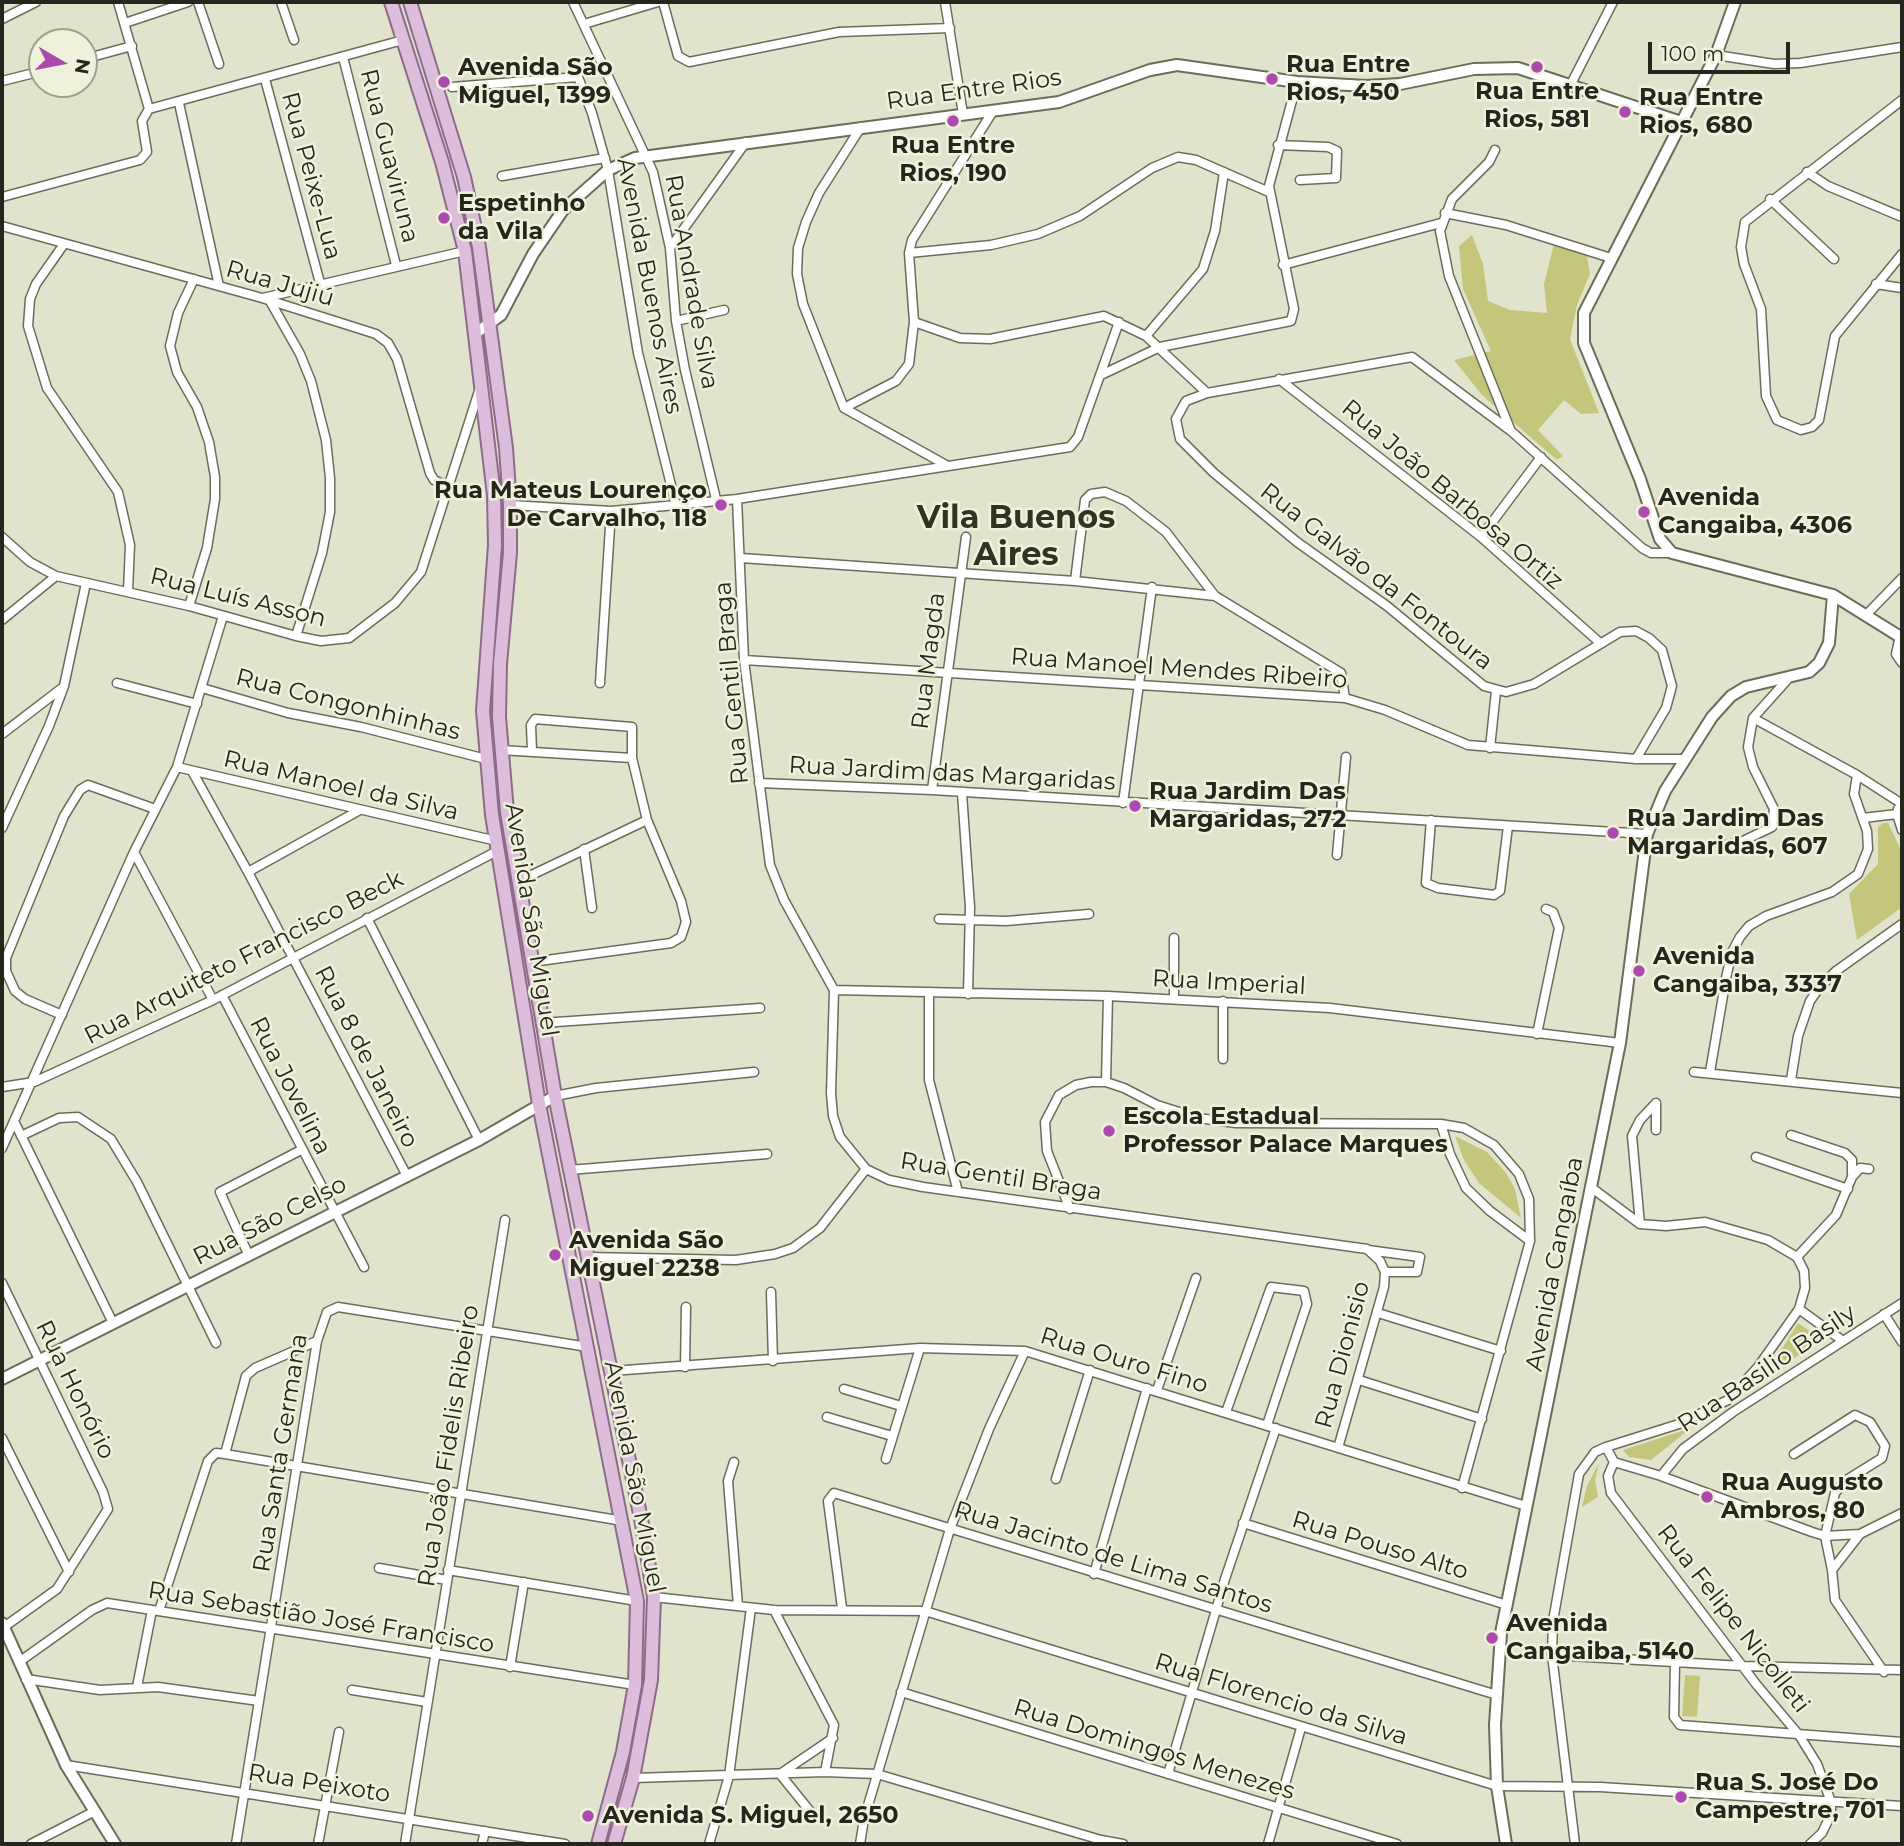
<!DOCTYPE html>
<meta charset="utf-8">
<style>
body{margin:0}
#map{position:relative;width:1904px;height:1846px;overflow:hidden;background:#e1e3cd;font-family:Montserrat,sans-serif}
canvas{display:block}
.frame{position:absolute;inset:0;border:4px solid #26261e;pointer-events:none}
.north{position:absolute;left:28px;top:28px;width:70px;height:70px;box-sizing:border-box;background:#eff1da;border:2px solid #9fa08f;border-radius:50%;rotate:100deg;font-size:19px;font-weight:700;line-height:28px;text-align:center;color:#26261e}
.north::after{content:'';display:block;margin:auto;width:24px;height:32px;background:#ad4ab0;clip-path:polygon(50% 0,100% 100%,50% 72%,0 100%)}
.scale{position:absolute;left:1648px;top:42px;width:142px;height:32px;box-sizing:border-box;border:4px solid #26261e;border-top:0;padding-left:9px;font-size:21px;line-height:24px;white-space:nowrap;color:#26261e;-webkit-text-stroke:5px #eff1da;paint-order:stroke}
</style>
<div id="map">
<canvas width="1904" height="1846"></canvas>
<div class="frame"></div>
<div class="north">N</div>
<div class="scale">100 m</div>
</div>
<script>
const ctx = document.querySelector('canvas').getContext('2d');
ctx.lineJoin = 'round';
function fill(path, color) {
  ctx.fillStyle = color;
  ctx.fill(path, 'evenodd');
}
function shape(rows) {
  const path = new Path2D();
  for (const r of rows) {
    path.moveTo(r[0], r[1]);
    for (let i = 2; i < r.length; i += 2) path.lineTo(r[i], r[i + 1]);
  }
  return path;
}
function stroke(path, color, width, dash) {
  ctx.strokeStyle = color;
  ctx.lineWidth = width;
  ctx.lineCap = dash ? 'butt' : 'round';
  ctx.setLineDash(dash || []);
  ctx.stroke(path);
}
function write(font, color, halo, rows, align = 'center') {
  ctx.font = font + ' Montserrat,sans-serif';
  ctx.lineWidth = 5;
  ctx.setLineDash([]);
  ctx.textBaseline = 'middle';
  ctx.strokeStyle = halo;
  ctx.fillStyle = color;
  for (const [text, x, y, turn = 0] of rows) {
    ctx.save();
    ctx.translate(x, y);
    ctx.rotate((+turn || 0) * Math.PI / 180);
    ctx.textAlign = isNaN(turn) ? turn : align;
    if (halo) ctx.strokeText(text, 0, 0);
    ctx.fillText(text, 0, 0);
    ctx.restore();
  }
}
fill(shape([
 [1472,235,1483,264,1488,301,1510,310,1547,313,1544,284,1554,244,1587,256,1590,274,1577,305,1570,339,1599,413,1581,414,1564,400,1538,430,1563,456,1557,460,1482,395,1454,360,1491,351,1463,289,1459,246],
 [1883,823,1888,823,1902,852,1902,907,1857,940,1849,894,1878,864,1878,827],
 [1455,1136,1487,1152,1506,1173,1515,1189,1521,1218,1479,1183,1464,1160],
 [1798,1323,1823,1340,1763,1378,1768,1371],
 [1691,1428,1651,1460,1629,1457,1623,1450],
 [1599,1463,1595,1480,1598,1497,1582,1507,1587,1486],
 [1685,1675,1700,1676,1697,1717,1682,1716]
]), '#c3c67b');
const street = shape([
 [118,2,149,109],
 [198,2,219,64],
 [281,2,294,40],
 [573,2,653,172,670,248,676,321,685,370,716,499],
 [663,2,678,56,689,62,839,32,950,28],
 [945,2,963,114],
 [2,19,36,2],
 [125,23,188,2],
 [584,24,658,2],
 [1716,55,1774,64,1800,63,1902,47],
 [343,57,396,265],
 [84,59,132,46],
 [265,79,320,283],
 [2,81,42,71],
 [1571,84,1613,2],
 [452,87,578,77,592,113,608,170,638,353,676,505],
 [1902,100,1745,222,1741,247,1744,264,1761,309,1766,396,1777,420,1801,430,1812,427,1819,420,1835,336,1902,254],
 [179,103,219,286],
 [149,109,403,40],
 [861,127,819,193,806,222,798,248,797,274,803,304,844,408,946,465],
 [1278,145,1328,147,1337,151,1336,178,1300,180],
 [1495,150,1489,162,1452,199,1440,231,1449,276,1510,429],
 [1807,172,1828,186,1902,217],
 [502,176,605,158],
 [2,197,140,160,147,152,142,121,149,109],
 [1770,199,1834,259],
 [1445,213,1506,225,1611,258],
 [2,226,262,298,376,334,388,343,397,359,430,473,434,480,449,487],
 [64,244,36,284,30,299,28,326,47,388,118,492,130,545,128,591],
 [670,248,746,142],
 [909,253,991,245,1038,234,1080,216,1152,168,1178,157,1196,160,1269,192],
 [1283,265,1441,223],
 [1876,284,1902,288],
 [263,298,465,251],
 [270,301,300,354,311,381,326,440,330,478,330,512,322,553,296,636],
 [676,321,724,310],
 [914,322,960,338,990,339,1104,316,1146,336,1207,393],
 [1146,336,1203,269,1215,231,1224,172],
 [1101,375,1160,347,1291,321,1294,309,1269,186,1297,82],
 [1279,379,1481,537,1599,642],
 [844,408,896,381,909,364,914,322,909,253,912,240,993,111],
 [737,499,744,660,770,865,784,900,834,990,831,1093,833,1116,840,1137,866,1169,889,1180,923,1187,1367,1249,1380,1261,1385,1272,1384,1287,1338,1448],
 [510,505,611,511,676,505,737,499,1070,447,1078,437,1119,322],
 [2,537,30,562,56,576,189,606,296,636,321,641,349,638,395,603,421,572,479,391],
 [1481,537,1541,457],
 [741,558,1075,581,1215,596,1341,673,1345,698],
 [1075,581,1085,500,1091,494,1105,492,1126,501,1166,532,1215,596],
 [189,606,207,548,215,499,215,477,209,442,197,407,177,372,170,346,178,313,194,279],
 [1867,614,1902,578],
 [2,620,56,576],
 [1900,636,1896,654,1902,663],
 [744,660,1345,698,1385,710,1468,745,1636,759,1686,759],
 [117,683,197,704],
 [600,683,611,511],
 [202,688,288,713,361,727,486,759],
 [1753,718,1857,775,1902,804],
 [2,734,62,688],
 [1490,748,1496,691],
 [500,750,632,758],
 [532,752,531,725,535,719,632,727,632,758,647,820,681,901,686,922,681,937,671,943,532,962],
 [1636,759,1666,708,1672,686,1662,650,1649,638,1636,631,1620,632,1534,684,1506,692,1484,686,1387,606,1297,542,1214,473,1180,439,1176,419,1186,401,1207,393,1412,357,1511,431,1642,548,1651,553,1672,553],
 [177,767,497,841],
 [192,771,248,872,407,1176],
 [759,783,932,790,1647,834],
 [932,790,966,537],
 [962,793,970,907,968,994],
 [1123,803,1152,587],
 [1898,809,1897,814,1902,830],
 [1863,818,1897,814],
 [1431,820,1426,883,1438,888,1494,895,1500,891,1508,826],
 [2,828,49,726,64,686,86,583],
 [1723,846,1743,841,1772,827,1774,809,1753,767,1748,747,1753,718,1787,680],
 [584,849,592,908],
 [134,852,213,1000],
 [1337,855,1346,757],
 [248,872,358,811],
 [519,881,647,820],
 [367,918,479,1140],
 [939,919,1006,921,1089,914],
 [834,990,1108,996,1330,1008,1620,1043],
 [929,992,929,1080,958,1192],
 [222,995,364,1267],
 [1174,999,1174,938],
 [1223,1001,1223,1059],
 [62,1015,25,999,15,991,6,971,6,958,64,816,80,790,88,785,155,809],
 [542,1023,760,1008],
 [1537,1034,1559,928,1553,912,1546,909],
 [1694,1072,1902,1093],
 [1710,1072,1726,978,1732,952,1740,937,1749,926,1766,916,1832,892,1858,874,1868,849,1867,831,1854,794,1857,775],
 [1791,1080,1798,1036,1810,1001,1819,988,1836,971,1902,924],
 [1106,1082,1108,996],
 [2,1087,34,1082,213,1000,499,850],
 [555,1096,596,1088,754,1072],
 [1656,1103,1656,1130],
 [14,1121,113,1323],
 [1441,1124,1450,1154,1466,1188,1490,1211,1530,1241],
 [1791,1135,1845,1153,1852,1160,1852,1174],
 [21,1136,59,1118,78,1117,111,1139,137,1182,216,1343],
 [2,1148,134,852,177,767,223,616],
 [1756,1157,1848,1189],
 [569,1170,767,1154],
 [1070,1209,1047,1151,1045,1122,1059,1095,1076,1085,1091,1082,1106,1082,1124,1088,1157,1105,1198,1118,1236,1123,1441,1124,1464,1128,1494,1145,1519,1174,1529,1199,1530,1241,1462,1488],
 [1640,1224,1632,1136,1640,1120,1656,1103],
 [1368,1250,1420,1257,1417,1272,1385,1272],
 [249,1256,220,1192,301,1150],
 [587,1257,736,1260,775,1254,793,1248,820,1228,866,1169],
 [1797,1257,1836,1215,1852,1177,1860,1168,1869,1169],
 [2,1283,103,1492,108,1509,57,1589,4,1627],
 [771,1292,773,1361],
 [1799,1309,1843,1341],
 [1378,1313,1501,1351],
 [1884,1314,1902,1342],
 [685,1367,686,1307],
 [612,1371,920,1348,1025,1351,1526,1506],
 [1359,1380,1482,1419],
 [844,1389,901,1406],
 [1157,1390,1196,1278],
 [1226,1412,1271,1287,1304,1291,1307,1304,1267,1425],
 [827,1417,892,1436],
 [2,1438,69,1572],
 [1606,1447,1614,1462,1661,1476,1812,1532,1825,1536,1860,1534],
 [225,1454,623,1521],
 [1794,1454,1855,1415,1870,1422,1885,1446,1882,1458,1845,1481,1835,1493,1825,1536,1832,1570],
 [886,1459,920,1348],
 [734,1462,728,1481,738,1606],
 [1614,1462,1608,1476,1611,1493,1756,1684,1799,1735,1817,1764,1831,1802,1831,1814,1822,1833,1810,1844],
 [1661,1476,1683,1449,1733,1412,1902,1303],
 [1056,1479,1090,1370],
 [1243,1523,1507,1605],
 [379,1568,447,1580],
 [448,1570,637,1601],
 [1094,1574,1147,1388],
 [654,1597,774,1610,925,1611,1497,1786,1600,1787,1902,1806],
 [842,1608,828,1501,834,1493,1497,1695],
 [774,1610,834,1725,825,1772],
 [159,1611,208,1461,216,1453,225,1454,246,1376,255,1368,317,1341],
 [1552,1655,1743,1666,1902,1670],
 [19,1662,92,1610,107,1603,635,1685],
 [1675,1662,1674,1717,1680,1725,1902,1742],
 [510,1667,524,1582],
 [1884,1672,1835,1600,1832,1570,1860,1534,1902,1513],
 [26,1679,100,1690,158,1687,259,1701],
 [137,1687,152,1610],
 [352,1690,427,1702],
 [901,1692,1397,1844],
 [66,1765,565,1844],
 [1168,1774,1225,1579,1276,1428],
 [633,1778,825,1772,877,1774,1101,1840,1123,1844],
 [813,1815,780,1774,833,1738],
 [31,1844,95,1811],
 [236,1844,317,1341,327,1312,338,1307,588,1347],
 [318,1844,339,1732],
 [405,1844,505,1220],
 [482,1844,485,1831],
 [709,1844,729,1776,751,1608],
 [860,1844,864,1819,950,1529,989,1429,1025,1351],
 [1268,1844,1301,1728],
 [1575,1844,1552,1655,1553,1621,1579,1474,1595,1452,1606,1447,1679,1424,1728,1400,1758,1367,1799,1309,1805,1288,1804,1271,1797,1257,1768,1240,1705,1222,1666,1226,1640,1224,1592,1188]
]);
const secondary = shape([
 [1735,2,1716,55,1584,313,1584,343,1640,479,1660,539,1672,553,1833,595,1902,638],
 [476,333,501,315,533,254,563,210,608,170,635,158,1059,102,1150,70,1177,65,1297,82,1366,86,1400,84,1474,69,1518,68,1681,122],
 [2,1379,479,1140,555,1096],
 [2,1623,66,1765,115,1844],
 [1506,1844,1497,1786,1495,1725,1501,1633,1620,1043,1647,834,1665,791,1712,717,1731,696,1746,687,1809,672,1819,663,1829,643,1833,595]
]);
const primary = shape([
 [391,2,442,162,465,251,494,495,495,545,483,711,492,815,539,1104,637,1601,635,1685,623,1752,598,1844],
 [410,2,464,177,479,247,506,448,510,505,510,553,500,664,499,717,507,812,555,1096,642,1524,654,1597,651,1680,633,1778,614,1844]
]);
stroke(street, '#6c6d59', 11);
stroke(secondary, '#6c6d59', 14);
stroke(primary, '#8d6c8b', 16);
stroke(street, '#fff', 8);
stroke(secondary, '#fff', 10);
stroke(primary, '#dcbedc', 12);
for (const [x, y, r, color] of [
 [1537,67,7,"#ad4ab0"],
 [1272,79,7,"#ad4ab0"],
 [444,82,7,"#ad4ab0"],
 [1625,112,7,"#ad4ab0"],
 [953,121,7,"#ad4ab0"],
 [444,218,7,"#ad4ab0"],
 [721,505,7,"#ad4ab0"],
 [1644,512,7,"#ad4ab0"],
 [1135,806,7,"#ad4ab0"],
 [1613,833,7,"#ad4ab0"],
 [1639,971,7,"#ad4ab0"],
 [1109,1131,7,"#ad4ab0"],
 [555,1255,7,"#ad4ab0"],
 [1707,1497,7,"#ad4ab0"],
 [1492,1638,7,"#ad4ab0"],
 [1681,1797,7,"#ad4ab0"],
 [588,1816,7,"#ad4ab0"]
]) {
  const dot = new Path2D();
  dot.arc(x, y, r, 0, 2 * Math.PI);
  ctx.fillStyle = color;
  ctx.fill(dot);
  stroke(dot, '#eff1da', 2.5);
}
write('bold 24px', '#26261e', '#eff1da', [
 ["Rua Entre",1286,65],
 ["Rios, 450",1286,93],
 ["Avenida São",458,68],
 ["Miguel, 1399",458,96],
 ["Rua Entre",1537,92,"center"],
 ["Rios, 581",1537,120,"center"],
 ["Rua Entre",1639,98],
 ["Rios, 680",1639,126],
 ["Rua Entre",953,146,"center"],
 ["Rios, 190",953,174,"center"],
 ["Espetinho",458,204],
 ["da Vila",458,232],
 ["Rua Mateus Lourenço",707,491,"right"],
 ["De Carvalho, 118",707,519,"right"],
 ["Avenida",1658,498],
 ["Cangaiba, 4306",1658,526],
 ["Rua Jardim Das",1149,792],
 ["Margaridas, 272",1149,820],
 ["Rua Jardim Das",1627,819],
 ["Margaridas, 607",1627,847],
 ["Avenida",1653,957],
 ["Cangaiba, 3337",1653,985],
 ["Escola Estadual",1123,1117],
 ["Professor Palace Marques",1123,1145],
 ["Avenida São",569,1241],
 ["Miguel 2238",569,1269],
 ["Rua Augusto",1721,1483],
 ["Ambros, 80",1721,1511],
 ["Avenida",1506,1624],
 ["Cangaiba, 5140",1506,1652],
 ["Rua S. José Do",1695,1783],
 ["Campestre, 701",1695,1811],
 ["Avenida S. Miguel, 2650",602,1816]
], 'left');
write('24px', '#26261e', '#eff1da', [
 ["Rua Entre Rios",974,90,-8],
 ["Rua Guaviruna",389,156,76],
 ["Rua Peixe-Lua",311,176,75],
 ["Rua Andrade Silva",691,282,80],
 ["Rua Jujiú",280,284,16],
 ["Avenida Buenos Aires",649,286,79],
 ["Rua João Barbosa Ortiz",1452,495,40],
 ["Rua Galvão da Fontoura",1376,577,38],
 ["Rua Luís Asson",238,598,14],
 ["Rua Magda",929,661,-83],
 ["Rua Manoel Mendes Ribeiro",1179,669,4],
 ["Rua Gentil Braga",732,683,-95],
 ["Rua Congonhinhas",348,705,14],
 ["Rua Jardim das Margaridas",952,774,3],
 ["Rua Manoel da Silva",341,786,13],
 ["Avenida São Miguel",531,920,81],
 ["Rua Arquiteto Francisco Beck",244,958,-27],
 ["Rua Imperial",1229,983,3],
 ["Rua 8 de Janeiro",366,1057,63],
 ["Rua Jovelina",290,1086,63],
 ["Rua Gentil Braga",1001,1177,9],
 ["Rua São Celso",270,1221,-27],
 ["Avenida Cangaíba",1555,1264,-79],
 ["Rua Dionisio",1343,1355,-75],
 ["Rua Ouro Fino",1124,1361,17],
 ["Rua Basilio Basily",1767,1369,-34],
 ["Rua Honório",75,1390,64],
 ["Rua João Fidelis Ribeiro",449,1446,-81],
 ["Rua Santa Germana",281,1453,-81],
 ["Avenida São Miguel",634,1477,79],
 ["Rua Pouso Alto",1380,1546,17],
 ["Rua Jacinto de Lima Santos",1113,1558,17],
 ["Rua Sebastião José Francisco",321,1618,9],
 ["Rua Felipe Nicolleti",1733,1619,52],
 ["Rua Florencio da Silva",1281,1700,17],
 ["Rua Domingos Menezes",1154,1750,17],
 ["Rua Peixoto",319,1784,9]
]);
write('bold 32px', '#323321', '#eff1da', [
 ["Vila Buenos",1016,519],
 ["Aires",1016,556]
]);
</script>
